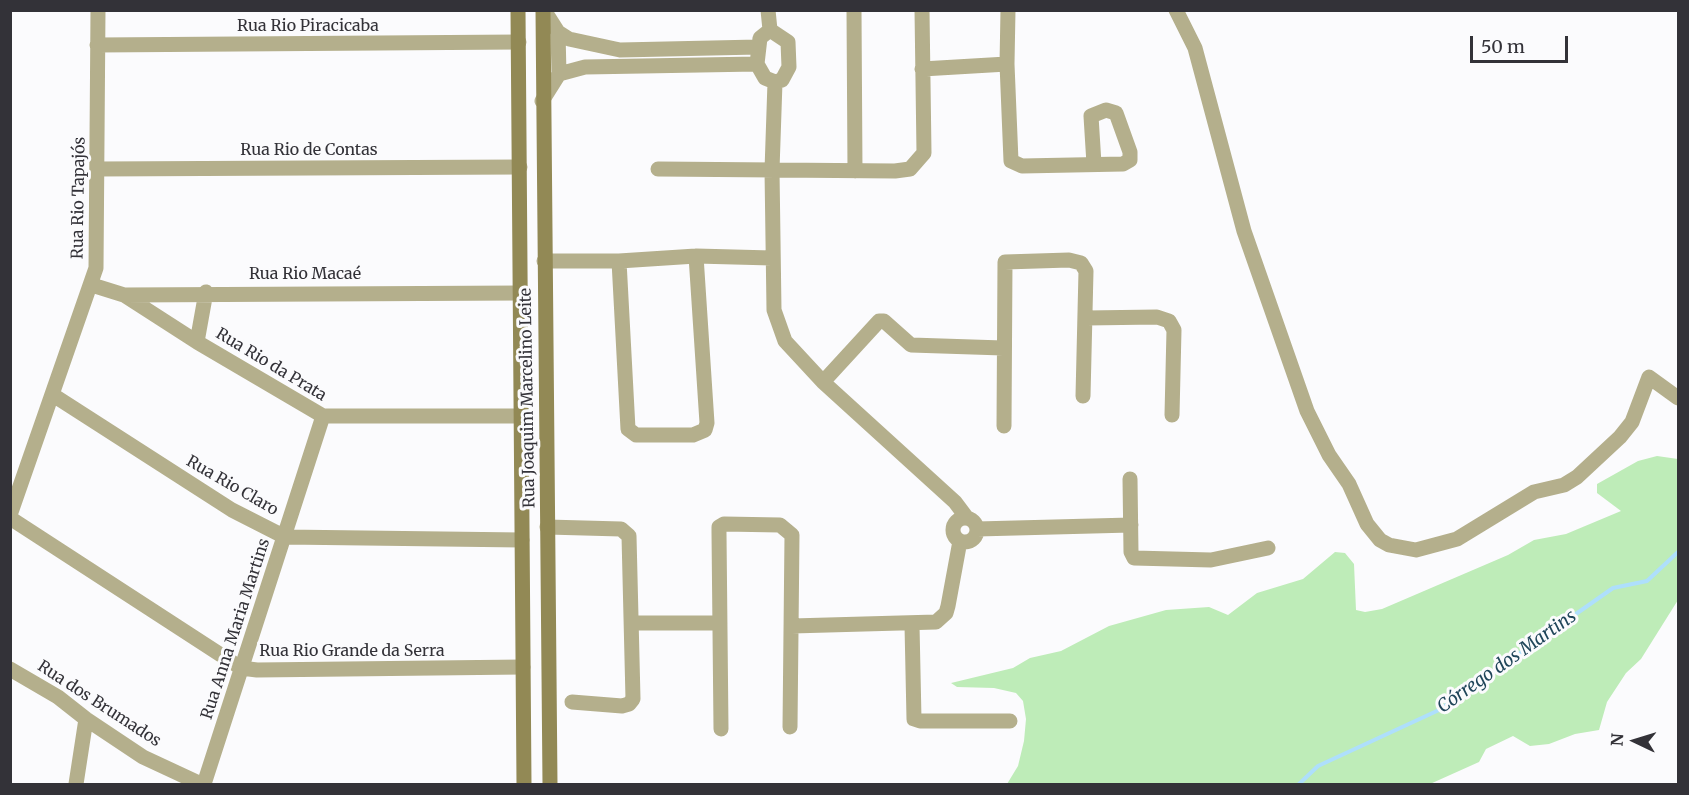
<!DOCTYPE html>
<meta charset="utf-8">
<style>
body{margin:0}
#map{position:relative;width:1689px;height:795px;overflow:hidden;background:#fbfbfd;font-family:Merriweather,serif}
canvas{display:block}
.frame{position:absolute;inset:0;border:12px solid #333238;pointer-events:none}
.north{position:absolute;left:1605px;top:711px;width:60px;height:60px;-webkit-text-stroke:4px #fbfbfd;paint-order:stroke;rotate:274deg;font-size:16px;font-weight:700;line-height:24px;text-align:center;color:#333238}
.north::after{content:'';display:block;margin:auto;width:21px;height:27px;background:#333238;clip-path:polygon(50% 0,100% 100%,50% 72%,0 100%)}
.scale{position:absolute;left:1470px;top:36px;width:98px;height:27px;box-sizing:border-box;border:3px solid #333238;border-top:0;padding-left:8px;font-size:18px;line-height:21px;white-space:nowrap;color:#333238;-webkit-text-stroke:4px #fbfbfd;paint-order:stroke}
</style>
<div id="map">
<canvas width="1689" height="795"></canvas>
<div class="frame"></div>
<div class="north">N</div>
<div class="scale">50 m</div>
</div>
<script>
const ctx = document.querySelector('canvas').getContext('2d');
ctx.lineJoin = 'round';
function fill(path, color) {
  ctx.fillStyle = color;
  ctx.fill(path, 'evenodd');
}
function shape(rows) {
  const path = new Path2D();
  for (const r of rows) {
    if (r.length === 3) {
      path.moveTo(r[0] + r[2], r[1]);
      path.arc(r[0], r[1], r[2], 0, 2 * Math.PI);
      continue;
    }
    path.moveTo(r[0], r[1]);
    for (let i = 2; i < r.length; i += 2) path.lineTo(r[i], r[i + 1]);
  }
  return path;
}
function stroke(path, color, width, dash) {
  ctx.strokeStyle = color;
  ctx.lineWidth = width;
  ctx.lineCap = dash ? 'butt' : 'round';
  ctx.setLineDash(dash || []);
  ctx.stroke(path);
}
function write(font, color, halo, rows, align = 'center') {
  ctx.font = font + ' Merriweather,serif';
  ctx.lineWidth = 6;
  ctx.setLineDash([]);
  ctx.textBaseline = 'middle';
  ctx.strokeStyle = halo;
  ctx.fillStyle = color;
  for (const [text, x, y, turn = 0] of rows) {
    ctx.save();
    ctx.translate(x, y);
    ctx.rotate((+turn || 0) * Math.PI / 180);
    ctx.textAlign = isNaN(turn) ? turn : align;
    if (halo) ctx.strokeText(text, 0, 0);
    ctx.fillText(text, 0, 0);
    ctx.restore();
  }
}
fill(shape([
 [1657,456,1678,459,1678,600,1641,659,1626,673,1607,702,1599,730,1575,734,1549,744,1530,746,1513,736,1486,749,1479,762,1430,784,1007,784,1018,766,1024,741,1026,719,1023,701,1016,693,994,688,957,687,951,683,1013,668,1030,658,1061,651,1109,626,1166,610,1209,607,1228,615,1257,593,1303,579,1335,552,1345,553,1354,564,1356,610,1365,612,1382,609,1508,555,1534,540,1566,534,1621,511,1597,493,1597,484,1638,461]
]), '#beecb8');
stroke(shape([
 [1299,784,1318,766,1439,710,1613,588,1647,581,1678,552]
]), '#aedffc', 4);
stroke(shape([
 [544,10,558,32,569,39,620,50,758,47],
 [768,10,770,30],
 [854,10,855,171],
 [1008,10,1007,64,1011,161,1022,166,1123,164,1130,160,1130,152,1116,113,1106,110,1091,116,1094,164],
 [1176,10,1195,48,1244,231,1307,411,1329,455,1349,484,1367,524,1380,540,1389,545,1416,550,1457,539,1534,492,1564,485,1577,477,1620,437,1632,422,1649,377,1678,398],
 [770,30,788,42,789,67,782,80,775,82,765,78,757,64,760,38,770,30],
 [558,32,559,74],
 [97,45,519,42],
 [922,69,1007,64],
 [775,82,772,170,774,310,785,341,823,382,955,502,967,518],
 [542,101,559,74,585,67,757,64],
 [98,169,520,167],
 [658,169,895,171,910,169,924,153,922,10],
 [544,261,619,261,696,256,772,258],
 [619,261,628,429,636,435,693,435,705,430,707,423,696,256],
 [92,285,124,295,521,293],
 [124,295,197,342,323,416,522,416],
 [1086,318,1157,317,1169,321,1174,330,1172,415],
 [197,342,206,292],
 [823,382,879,321,884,321,911,345,1003,348],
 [53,395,232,510,285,537,522,540],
 [1004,426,1005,262,1069,260,1081,263,1086,271,1083,396],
 [1130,479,1131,552,1134,558,1211,560,1268,548],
 [10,515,96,268,98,10],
 [10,518,241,668,257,670,523,667],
 [965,530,12],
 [547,527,621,529,629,536,633,699,629,704,622,706,572,702],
 [977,529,1131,525],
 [632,623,720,623],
 [912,625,914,719,920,721,1010,721],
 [792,626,936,622,946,613,948,606,960,541],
 [10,669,58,697,86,719,143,757,201,784],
 [721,729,719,533,719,527,724,524,780,525,792,535,790,727],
 [76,784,86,719],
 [204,784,323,416]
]), '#b4af8c', 15);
stroke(shape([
 [518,10,524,784],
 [543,10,550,784]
]), '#928955', 15);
write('16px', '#333238', '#fbfbfd', [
 ["Rua Rio Piracicaba",308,26],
 ["Rua Rio de Contas",309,150],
 ["Rua Rio Tapajós",79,198,-89],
 ["Rua Rio Macaé",305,274],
 ["Rua Rio da Prata",271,365,31],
 ["Rua Joaquim Marcelino Leite",528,398,-91],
 ["Rua Rio Claro",232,486,30],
 ["Rua Anna Maria Martins",236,629,-72],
 ["Rua Rio Grande da Serra",352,651],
 ["Rua dos Brumados",99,704,33]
]);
write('italic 18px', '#20465a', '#fbfbfd', [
 ["Córrego dos Martins",1507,662,-35]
]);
</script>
